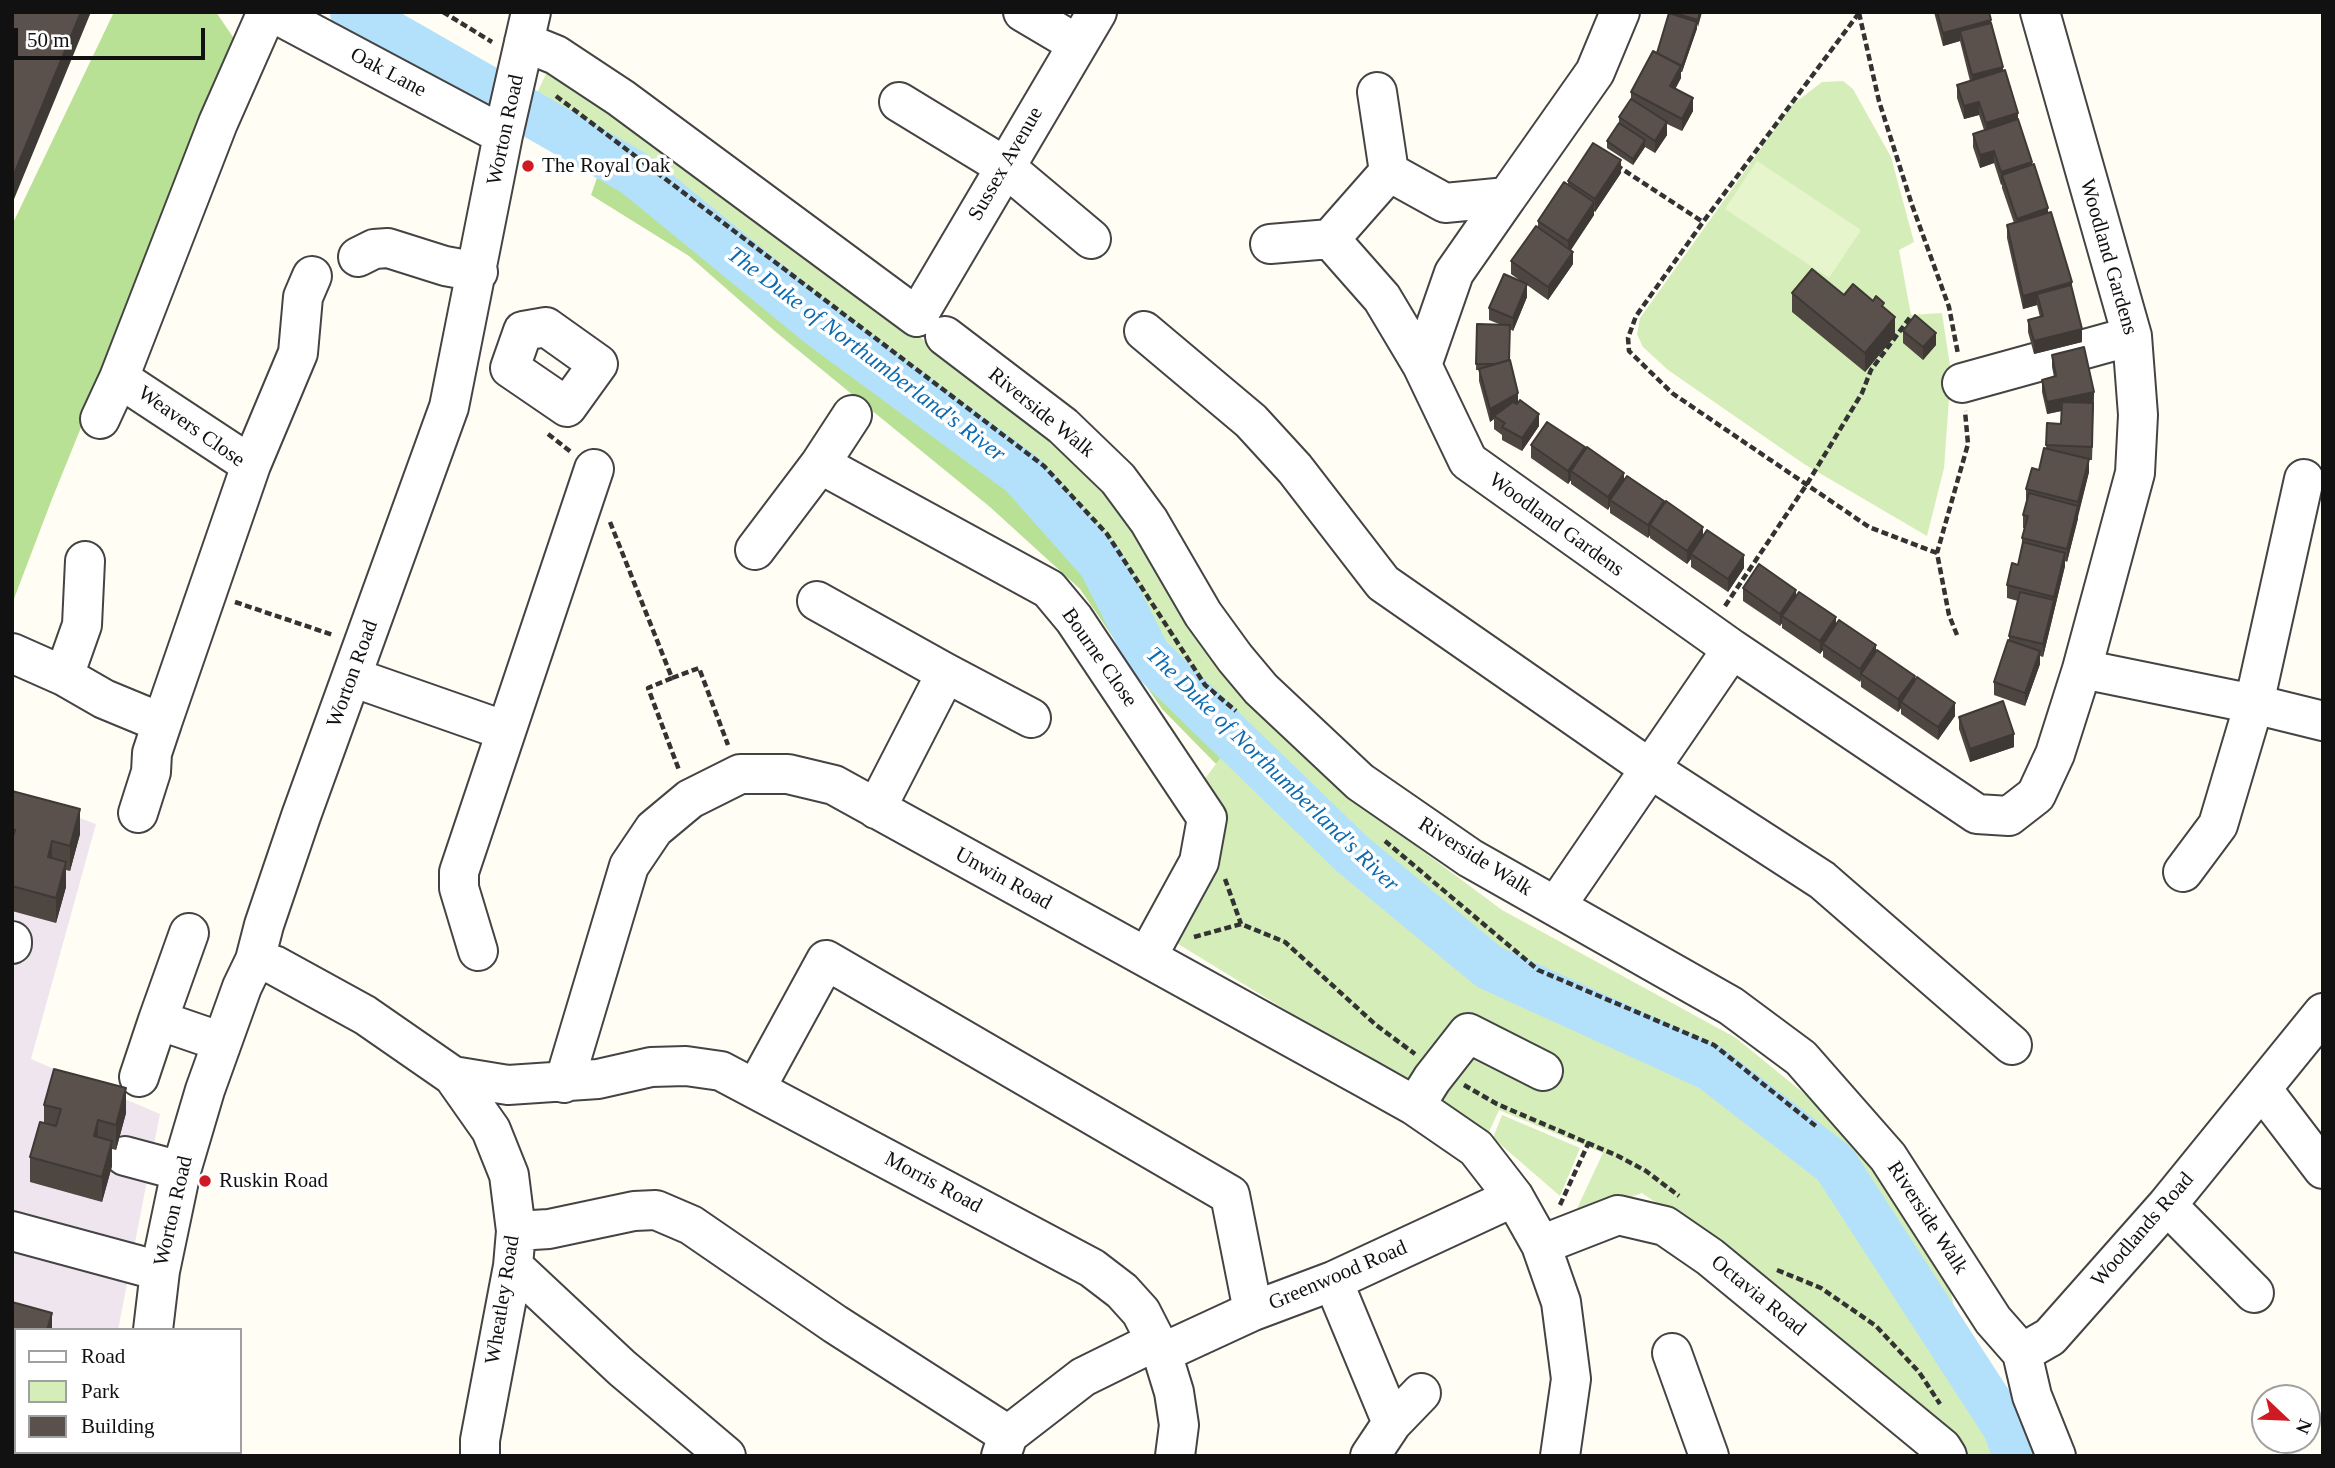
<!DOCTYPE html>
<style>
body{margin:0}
#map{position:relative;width:2335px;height:1468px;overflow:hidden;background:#fffdf4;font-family:"Times New Roman",serif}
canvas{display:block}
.frame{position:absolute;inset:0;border:14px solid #111;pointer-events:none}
.legend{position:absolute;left:14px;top:1328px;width:228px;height:126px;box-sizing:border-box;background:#fff;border:2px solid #a0a0a0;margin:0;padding:9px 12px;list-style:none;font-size:21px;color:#111}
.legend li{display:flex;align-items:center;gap:14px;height:35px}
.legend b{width:35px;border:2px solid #a0a0a0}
.north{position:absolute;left:2251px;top:1384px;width:70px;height:70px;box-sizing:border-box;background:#fff;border:2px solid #a0a0a0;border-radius:50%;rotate:113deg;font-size:19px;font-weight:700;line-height:28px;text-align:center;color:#111}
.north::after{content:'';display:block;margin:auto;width:24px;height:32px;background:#cf1a24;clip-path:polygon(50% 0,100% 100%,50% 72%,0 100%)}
.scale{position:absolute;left:14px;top:28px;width:191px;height:32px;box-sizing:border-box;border:4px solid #111;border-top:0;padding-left:9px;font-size:21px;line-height:24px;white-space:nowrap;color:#111;-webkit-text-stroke:5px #fff;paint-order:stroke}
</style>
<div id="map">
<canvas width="2335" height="1468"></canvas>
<div class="frame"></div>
<ul class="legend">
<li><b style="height:9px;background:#fff"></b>Road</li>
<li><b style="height:19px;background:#d5eeb9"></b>Park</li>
<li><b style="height:19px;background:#5a514c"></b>Building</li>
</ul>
<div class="north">N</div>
<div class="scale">50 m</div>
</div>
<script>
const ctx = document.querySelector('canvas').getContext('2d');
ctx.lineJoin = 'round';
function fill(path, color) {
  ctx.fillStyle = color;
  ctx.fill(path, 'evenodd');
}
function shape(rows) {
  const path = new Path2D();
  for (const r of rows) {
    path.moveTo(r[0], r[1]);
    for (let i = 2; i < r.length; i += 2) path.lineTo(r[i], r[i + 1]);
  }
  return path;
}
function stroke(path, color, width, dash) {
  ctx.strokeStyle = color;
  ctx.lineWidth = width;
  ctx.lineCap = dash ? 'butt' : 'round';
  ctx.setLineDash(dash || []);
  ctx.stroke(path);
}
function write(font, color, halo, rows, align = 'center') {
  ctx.font = font + ' "Times New Roman",serif';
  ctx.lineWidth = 7;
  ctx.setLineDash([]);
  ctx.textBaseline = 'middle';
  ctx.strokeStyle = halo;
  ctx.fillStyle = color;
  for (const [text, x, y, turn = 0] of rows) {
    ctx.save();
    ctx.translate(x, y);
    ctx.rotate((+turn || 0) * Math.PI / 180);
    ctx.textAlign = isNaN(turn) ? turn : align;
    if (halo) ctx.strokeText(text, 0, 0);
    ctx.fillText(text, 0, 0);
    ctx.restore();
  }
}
fill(shape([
 [12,793,96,824,31,1059,160,1114,118,1330,16,1330,16,1452,52,1452,51,1456,12,1456]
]), '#eee5ef');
fill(shape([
 [547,72,585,92,818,266,978,378,1088,473,1275,727,1389,826,1502,910,1736,1038,1817,1104,1882,1168,1946,1269,1958,1326,1949,1326,1843,1157,1711,1056,1532,978,1470,935,1278,768,1190,678,1117,568,1038,470,870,350,654,178,535,97],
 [1843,81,1853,89,1891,157,1914,242,1899,250,1911,315,1942,313,1951,372,1944,468,1927,536,1804,464,1668,370,1643,347,1637,334,1640,318,1792,105,1822,82],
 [1226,751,1437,944,1484,978,1693,1071,1825,1170,1965,1386,1996,1440,1998,1456,1958,1456,1781,1290,1642,1193,1573,1217,1603,1153,1499,1110,1488,1134,1175,942,1203,781],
 [1502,1115,1580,1148,1560,1196,1493,1138]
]), '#d5eeb9');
fill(shape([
 [114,12,216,12,237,43,52,499,12,604,12,225],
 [599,172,639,194,1017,491,1084,558,1121,618,1144,668,1226,751,1216,764,1162,709,1080,589,990,507,777,333,689,256,591,195]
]), '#b9e196');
fill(shape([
 [1757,161,1861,230,1829,278,1725,209]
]), '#e7f5cc');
stroke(shape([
 [353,12,634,173,821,326,1022,474,1101,563,1148,656,1352,854,1489,967,1711,1068,1835,1164,2006,1428,2016,1456]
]), '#b3e1fc', 46);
const minor = shape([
 [272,12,503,135],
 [1023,12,1077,44],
 [2040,12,2132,336,2138,415,2135,473,2082,669],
 [524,42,556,55,621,98,917,317,1097,12],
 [1377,92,1389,172,1445,203,1507,197,1595,72,1620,12],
 [899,102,1004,166,1091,239],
 [1389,172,1330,239,1382,298,1422,365,1468,461,1732,649,1556,906],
 [1270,244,1330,239],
 [358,257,374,249,388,248,445,266,478,272],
 [546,327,598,364,567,407,510,368,523,331,546,327],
 [1144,331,1251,421,1295,469,1383,583,1649,768,1822,880,2012,1045],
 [945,336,1063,426,1118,479,1149,521,1203,614,1235,658,1261,689,1360,782,1470,858,1731,1006,1801,1058,1888,1157,1993,1320,2022,1353,2032,1396,2056,1456],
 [1422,365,1454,273,1507,197],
 [1962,383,2132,336],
 [100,419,119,378],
 [820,464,852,415],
 [251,465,298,353,303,297,312,276],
 [755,550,820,464,1049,589,1074,619,1207,818,1199,862,1147,957],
 [817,601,946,673],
 [1732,649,1977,814,2009,816,2036,795,2055,754,2082,669,2254,704,2323,721],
 [12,653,64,676,104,699,162,723,251,465,119,378,218,123,267,12],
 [64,676,82,625,85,561],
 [352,677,506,731],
 [876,809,946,673,1031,718],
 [138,813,151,772,152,753,162,723],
 [2183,872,2218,825,2254,704,2304,479],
 [189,933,158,1020,222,1042],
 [12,941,12,944],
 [478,951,459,888,459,872,594,469],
 [255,960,274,965,365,1015,453,1076,508,1085,598,1079,651,1067,686,1066,721,1071,1092,1268,1122,1291,1141,1312,1162,1353,1174,1392,1179,1425,1175,1456],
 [453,1076,491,1130,509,1175,516,1231,513,1266,480,1440,480,1456],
 [139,1077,158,1020],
 [564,1083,629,866,654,829,690,799,740,774,788,774,834,785,1367,1079,1415,1106,1476,1148,1514,1197,1541,1245,1561,1302,1571,1379,1560,1456],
 [756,1088,826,960,1230,1195,1253,1311],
 [2262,1089,2323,1169],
 [1415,1106,1432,1079,1468,1033,1543,1071],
 [125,1156,181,1171],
 [2167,1205,2254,1293],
 [12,1231,160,1271],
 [516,1231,549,1229,634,1211,656,1210,691,1225,835,1324,1008,1435],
 [1541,1245,1618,1215,1665,1226,1710,1257,1942,1448,1947,1456],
 [513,1266,622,1368,726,1456],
 [1333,1281,1392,1423],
 [153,1330,160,1271,181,1171,205,1090,242,987,255,960,264,925,301,816,449,407,503,135,531,12],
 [1162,1353,1253,1311,1333,1281,1514,1197],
 [1672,1353,1709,1456],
 [2022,1353,2050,1337,2167,1205,2323,1013],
 [150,1452,150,1456],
 [1001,1456,1008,1435,1083,1377,1156,1341],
 [1370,1456,1392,1423,1421,1393]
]);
stroke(minor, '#444', 42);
stroke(shape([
 [443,12,492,42],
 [1859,13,1703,222,1636,316,1628,338,1629,351,1672,393,1869,527,1937,553],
 [1859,13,1879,101,1912,205,1949,307,1958,354],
 [556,96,1044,466,1107,534,1205,685,1236,711],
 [1616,165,1703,222],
 [548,434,571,452],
 [610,522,672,678,648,688,679,770],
 [235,602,333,635],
 [1725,606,1807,484,1862,393,1871,370,1911,316],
 [1957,635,1949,615,1937,553,1968,444,1965,411],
 [672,678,699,668,728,745],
 [1385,841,1538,970,1714,1045,1817,1127],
 [1225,879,1241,924],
 [1194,937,1241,924,1285,942,1376,1025,1415,1054],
 [1464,1085,1497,1104,1618,1156,1646,1171,1679,1196],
 [1560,1205,1589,1142],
 [1777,1270,1821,1288,1876,1326,1919,1372,1940,1404]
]), '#333', 4.5, [7, 3.5]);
stroke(minor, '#fff', 38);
fill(shape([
 [1670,12,1702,12,1682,72,1681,72,1681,78,1675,89,1693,111,1682,131,1667,124,1667,135,1655,153,1645,147,1633,165,1607,148,1607,141,1619,123,1619,117,1631,99,1631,92,1657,53],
 [1934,12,1989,12,2003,70,2018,120,2072,287,2082,342,2034,354,2028,332,2028,320,2040,317,2037,305,2023,309,2007,238,2007,225,2014,223,2002,188,2002,184,2001,185,1994,163,1980,168,1973,147,1973,134,1984,130,1979,115,1964,119,1957,98,1957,85,1970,81,1960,41,1943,46],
 [1621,173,1595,212,1594,211,1594,215,1571,250,1573,264,1548,300,1527,285,1527,297,1513,331,1510,329,1509,360,1518,402,1539,426,1522,451,1502,440,1502,435,1494,429,1494,419,1490,422,1479,381,1479,370,1476,370,1477,324,1499,324,1489,320,1489,308,1522,282,1511,274,1511,261,1538,227,1538,221,1568,185,1568,181],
 [1792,293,1844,295,1873,301,1884,308,1895,336,1865,372,1792,312],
 [1903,331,1936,345,1923,360,1903,343],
 [2052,355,2094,392,2092,460,2089,460,2089,472,2067,562,2065,561,2065,566,2043,657,2040,656,2040,664,2025,706,1994,695,1994,682,2009,641,2009,636,2018,601,2007,598,2007,585,2018,565,2022,546,2022,538,2024,528,2023,528,2023,515,2026,502,2026,489,2039,470,2046,449,2047,423,2061,424,2062,411,2047,414,2042,392,2042,380,2054,377,2052,367],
 [1531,445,1585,451,1624,479,1664,504,1744,568,1728,592,1691,567,1691,559,1687,564,1650,538,1650,535,1648,538,1610,513,1610,506,1608,510,1571,484,1571,480,1568,484,1531,458],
 [1743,588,1796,596,1876,652,1915,681,1955,716,1938,740,1901,714,1901,708,1898,712,1861,687,1861,680,1860,682,1823,657,1823,650,1820,654,1782,628,1782,623,1780,626,1743,601],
 [1959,717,2014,747,1970,762,1959,729],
 [12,791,80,834,70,871,66,870,66,887,56,923,12,911],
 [44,1105,126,1113,116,1150,112,1149,112,1166,102,1202,30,1182,30,1157,44,1123]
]), '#4d4641');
fill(shape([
 [81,12,91,12,12,204,12,179],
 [1700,12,1702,12,1698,27,1698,20],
 [1991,20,1991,33,1960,31,1960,41,1943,46,1943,33],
 [1697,22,1697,29,1682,72,1682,66],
 [1681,66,1681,78,1670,99,1670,86],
 [2003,67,2003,80,1972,88,1972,75],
 [1693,98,1693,111,1682,131,1682,119],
 [1979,102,1979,115,1964,119,1964,106],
 [2018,113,2018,126,1986,136,1986,123],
 [1667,122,1667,135,1655,153,1655,141],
 [1645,140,1645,147,1633,165,1633,159],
 [1994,151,1994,163,1980,168,1980,155],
 [1621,160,1621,173,1595,212,1595,199],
 [2032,162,2032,174,2002,175,2002,184,2001,185,2001,172],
 [1594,202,1594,215,1568,254,1568,241],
 [2048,208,2048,221,2017,232,2017,219],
 [1573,252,1573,264,1548,300,1548,287],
 [2072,282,2072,295,2037,294,2037,305,2023,309,2023,296],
 [1527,284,1527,297,1513,331,1513,318],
 [1895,317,1895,336,1865,372,1865,353],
 [2082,329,2082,342,2034,354,2034,341],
 [1936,333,1936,345,1923,360,1923,347],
 [2094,392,2093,416,2092,460,2093,404,2047,414,2047,402],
 [1518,393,1518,405,1494,416,1494,419,1490,422,1490,409],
 [1539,414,1539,426,1522,451,1522,438],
 [1585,447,1585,460,1571,471,1571,480,1568,484,1568,471],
 [2089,459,2089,472,2078,515,2078,502],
 [1624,473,1624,485,1610,500,1610,506,1608,510,1608,497],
 [1664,501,1664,514,1650,525,1650,535,1648,538,1648,525],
 [2078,506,2078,519,2067,562,2067,549],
 [1703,527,1703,540,1691,554,1691,559,1687,564,1687,551],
 [2065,553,2065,566,2043,657,2043,644],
 [1744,555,1744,568,1728,592,1728,579],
 [1796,590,1796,602,1782,616,1782,623,1780,626,1780,614],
 [1836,617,1836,630,1823,644,1823,650,1820,654,1820,641],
 [1876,645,1876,658,1861,674,1860,682,1860,669],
 [2040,651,2040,664,2025,706,2025,693],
 [1915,676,1915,688,1901,702,1901,708,1898,712,1898,699],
 [1955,703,1955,716,1938,740,1938,727],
 [2014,734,2014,747,1970,762,1970,749],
 [80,809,80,834,70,871,70,846],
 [52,841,52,866,48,857],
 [66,862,66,887,56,923,56,898],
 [126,1088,126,1113,116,1150,116,1125],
 [98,1120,98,1145,94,1136],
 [112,1141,112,1166,102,1202,102,1177],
 [52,1313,52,1330,47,1330],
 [16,1445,16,1452,21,1452,20,1456,13,1456]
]), '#3f3935');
const building = shape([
 [12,12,81,12,12,179,12,12],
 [1671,12,1700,12,1698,20,1671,12],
 [1937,12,1989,12,1991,20,1943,33,1937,12],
 [1669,13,1697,22,1682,66,1657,53,1669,13],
 [1991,23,2003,67,1972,75,1960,31,1991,23],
 [1653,51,1681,66,1670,86,1693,98,1682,119,1631,92,1653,51],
 [2005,70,2018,113,1986,123,1979,102,1964,106,1957,85,2005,70],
 [1631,99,1667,122,1655,141,1619,117,1631,99],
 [2018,119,2032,162,2001,172,1994,151,1980,155,1973,134,2018,119],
 [1619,123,1645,140,1633,159,1607,141,1619,123],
 [1593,143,1621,160,1595,199,1568,181,1593,143],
 [2034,164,2048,208,2017,219,2002,175,2034,164],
 [1564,182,1594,202,1568,241,1538,221,1564,182],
 [2051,212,2072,282,2023,296,2007,225,2051,212],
 [1536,226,1573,252,1548,287,1511,261,1536,226],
 [1812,269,1844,295,1853,284,1873,301,1876,296,1884,303,1882,306,1895,317,1865,353,1792,293,1812,269],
 [1504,274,1527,284,1513,318,1489,308,1504,274],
 [2071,285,2082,329,2034,341,2028,320,2043,316,2037,294,2071,285],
 [1915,315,1936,333,1923,347,1903,331,1915,315],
 [1477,324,1510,325,1509,360,1495,364,1476,364,1477,324],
 [2084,347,2094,392,2047,402,2042,380,2056,376,2052,355,2084,347],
 [1510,360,1518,393,1490,409,1479,369,1510,360],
 [1520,400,1539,414,1522,438,1502,427,1505,423,1494,416,1513,402,1517,404,1520,400],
 [2062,402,2093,403,2092,447,2046,445,2047,423,2061,424,2062,402],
 [1547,422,1585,447,1568,471,1531,445,1547,422],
 [1587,447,1624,473,1608,497,1571,471,1587,447],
 [2044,448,2089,459,2078,502,2026,489,2032,468,2039,470,2044,448],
 [1627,476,1664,501,1648,525,1610,500,1627,476],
 [2029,493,2078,506,2067,549,2022,538,2028,516,2023,515,2029,493],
 [1666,501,1703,527,1687,551,1650,525,1666,501],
 [1707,530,1744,555,1728,579,1691,554,1707,530],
 [2023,542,2065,553,2054,597,2007,585,2012,563,2018,565,2023,542],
 [1759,564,1796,590,1780,614,1743,588,1759,564],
 [1799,592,1836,617,1820,641,1782,616,1799,592],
 [2020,592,2054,600,2043,644,2009,636,2020,592],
 [1839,620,1876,645,1860,669,1823,644,1839,620],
 [2008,640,2040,651,2025,693,1994,682,2008,640],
 [1877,650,1915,676,1898,699,1861,674,1877,650],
 [1917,677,1955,703,1938,727,1901,702,1917,677],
 [2003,701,2014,734,1970,749,1959,717,2003,701],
 [12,791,80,809,70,846,52,841,48,857,66,862,56,898,12,886,12,840,15,830,12,829,12,791],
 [54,1069,126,1088,116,1125,98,1120,94,1136,112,1141,102,1177,30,1157,40,1122,56,1126,61,1109,44,1105,54,1069],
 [12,1302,52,1313,47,1330,16,1330,16,1445,13,1456,12,1302]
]);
fill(building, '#5a514c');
stroke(building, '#3f3935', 2);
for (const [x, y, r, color] of [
 [528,166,7,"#cf1a24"],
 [205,1181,7,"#cf1a24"]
]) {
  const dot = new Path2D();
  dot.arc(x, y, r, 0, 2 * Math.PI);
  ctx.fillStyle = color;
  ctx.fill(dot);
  stroke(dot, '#fff', 2.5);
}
write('21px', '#111', '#fff', [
 ["Oak Lane",388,73,28],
 ["Worton Road",506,130,-78],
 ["Sussex Avenue",1006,164,-60],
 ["Woodland Gardens",2108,257,74],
 ["Riverside Walk",1041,413,39],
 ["Weavers Close",191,427,35],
 ["Woodland Gardens",1556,525,36],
 ["Bourne Close",1099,658,55],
 ["Worton Road",353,674,-70],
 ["Riverside Walk",1475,857,32],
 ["Unwin Road",1003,879,29],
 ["Morris Road",933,1183,28],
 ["Worton Road",174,1211,-77],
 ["Riverside Walk",1927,1218,57],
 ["Woodlands Road",2143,1230,-49],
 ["Greenwood Road",1338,1276,-23],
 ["Octavia Road",1758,1296,39],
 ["Wheatley Road",503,1300,-81]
]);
write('21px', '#111', '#fff', [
 ["The Royal Oak",542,166],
 ["Ruskin Road",219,1181]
], 'left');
write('italic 23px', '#0c6ab0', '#fff', [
 ["The Duke of Northumberland's River",866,355,37],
 ["The Duke of Northumberland's River",1272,770,44]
]);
</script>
